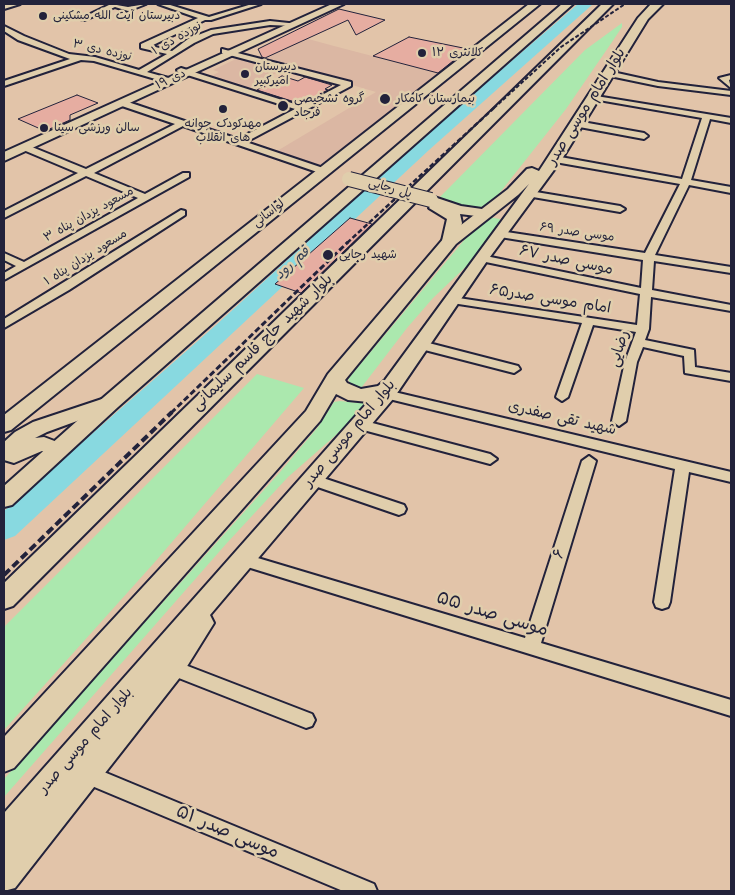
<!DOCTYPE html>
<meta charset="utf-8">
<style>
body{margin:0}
#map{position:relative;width:735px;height:895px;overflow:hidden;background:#e2c4a9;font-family:"Architects Daughter",sans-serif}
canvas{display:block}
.frame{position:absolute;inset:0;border:5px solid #22223b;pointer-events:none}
</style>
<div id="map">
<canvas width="735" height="895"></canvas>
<div class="frame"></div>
</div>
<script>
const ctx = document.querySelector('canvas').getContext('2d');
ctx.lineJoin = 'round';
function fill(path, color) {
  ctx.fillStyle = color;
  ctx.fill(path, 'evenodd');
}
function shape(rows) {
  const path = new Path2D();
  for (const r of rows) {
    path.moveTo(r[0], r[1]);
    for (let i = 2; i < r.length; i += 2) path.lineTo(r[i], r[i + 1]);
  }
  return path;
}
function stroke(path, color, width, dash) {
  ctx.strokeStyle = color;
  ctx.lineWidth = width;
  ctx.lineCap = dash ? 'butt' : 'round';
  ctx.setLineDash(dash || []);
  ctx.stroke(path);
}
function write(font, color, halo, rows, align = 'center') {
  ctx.font = font + ' "Architects Daughter","Playpen Sans Arabic",sans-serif';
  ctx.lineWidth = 5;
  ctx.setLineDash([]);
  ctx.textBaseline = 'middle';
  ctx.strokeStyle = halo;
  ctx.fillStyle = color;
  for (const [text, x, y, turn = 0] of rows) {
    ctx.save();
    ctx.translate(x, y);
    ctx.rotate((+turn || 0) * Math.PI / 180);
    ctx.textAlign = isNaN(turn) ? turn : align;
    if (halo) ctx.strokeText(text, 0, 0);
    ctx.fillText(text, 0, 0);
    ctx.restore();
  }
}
fill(shape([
 [290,34,334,46,441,74,320,166,277,151,376,92,263,59,278,52,262,47],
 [240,57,284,69,248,88,209,77,219,72,213,70]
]), '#dbb7a3');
fill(shape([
 [622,23,622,27,612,42,566,109,494,200,476,210,440,197,585,50],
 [489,217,500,219,502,221,474,259,433,298,407,328,361,388,351,385,348,379,471,232],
 [257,374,304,388,154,563,4,730,4,627],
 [340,401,359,403,370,401,336,435,288,477,226,544,4,797,4,779,281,471,318,427,334,402]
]), '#abe8ae');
fill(shape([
 [578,4,593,4,429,150,15,536,4,540,4,511,216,325,417,142,578,4]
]), '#88d9e0');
const building = shape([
 [339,9,385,20,356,35,348,20,265,58,262,57,258,49,339,9],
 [409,37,468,49,438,73,373,56,409,37],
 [282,76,298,81,305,77,332,85,325,89,328,90,301,104,257,90,282,76],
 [77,95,98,103,70,115,70,120,45,131,18,119,77,95],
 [350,218,372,224,301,293,275,284,350,218]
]);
fill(building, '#e6ada1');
stroke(building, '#22223b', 1);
const street = shape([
 [9,4,20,4,4,9,4,5,9,4],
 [111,4,128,7,146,4,128,11,115,7,85,20,80,19,111,4],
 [158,4,167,4,209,17,252,4,261,4,211,20,205,20,151,46,172,51,188,39,211,30,270,21,298,24,294,26,270,25,213,34,194,43,147,72,172,79,172,83,169,83,94,61,81,60,4,86,4,81,70,59,18,40,4,31,4,26,24,36,69,54,95,57,139,70,167,54,141,48,141,44,198,18,158,4],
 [222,49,351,82,351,86,246,142,326,169,326,173,320,173,183,126,94,173,145,194,183,173,189,173,189,177,4,280,4,273,16,266,4,260,4,253,24,262,138,198,86,176,4,218,4,211,78,173,21,149,21,145,27,145,86,169,175,124,119,105,119,101,125,101,238,139,295,109,178,72,177,70,181,68,301,106,341,85,222,53,222,49],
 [608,71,658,82,731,91,731,95,658,86,605,75,605,71,608,71],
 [731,75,731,79,729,80,731,88,719,78,731,75],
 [590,95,731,118,731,123,710,119,691,180,731,187,731,193,689,185,655,255,731,267,731,273,654,261,652,290,731,305,731,311,651,297,649,329,645,340,694,350,695,367,731,373,731,381,685,373,684,356,643,347,637,362,626,421,619,426,612,421,625,362,636,332,593,325,568,397,562,401,556,397,582,323,452,303,446,300,452,297,637,325,640,294,481,261,476,258,481,255,641,288,643,260,500,237,495,234,500,231,645,253,680,184,555,162,550,159,555,156,682,179,702,118,593,99,589,97,590,95],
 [577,121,644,133,648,136,644,139,574,126,573,124,577,121],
 [530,191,620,206,625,209,620,212,527,196,525,194,530,191],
 [181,210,185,211,185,215,69,290,4,328,4,319,181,210],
 [421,341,518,366,520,369,514,373,417,348,415,345,421,341],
 [386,390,731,472,731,482,689,472,670,602,668,607,662,609,656,607,654,602,675,469,381,397,380,394,381,391,386,390],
 [361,420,490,454,497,459,490,464,356,428,354,425,361,420],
 [589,456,596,461,541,643,731,700,731,716,241,565,236,563,233,559,236,555,241,553,525,638,582,461,589,456],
 [314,475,404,505,406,509,404,513,399,515,309,484,307,480,309,476,314,475],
 [172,660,312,714,315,720,312,726,306,728,166,673,163,668,166,663,172,660],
 [87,765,374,884,377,891,343,891,80,781,78,774,80,767,87,765]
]);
const secondary = shape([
 [332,4,344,4,4,161,4,152,332,4],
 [529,4,540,4,11,430,4,432,4,415,529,4],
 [431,196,461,206,489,210,491,213,484,217,460,214,462,223,458,241,450,246,445,244,442,241,447,219,429,208,431,205,424,200,431,196],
 [111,396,118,398,120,402,118,406,47,432,35,438,44,437,65,445,68,450,65,455,58,457,42,451,14,463,4,460,4,442,15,432,33,422,111,396]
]);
const primary = shape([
 [562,4,573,4,118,407,12,505,4,507,4,486,104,397,562,4],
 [602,4,613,4,13,606,4,609,4,583,602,4],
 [651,4,663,4,648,19,562,159,487,261,393,399,210,615,214,623,181,676,15,888,4,891,4,813,368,402,348,400,336,394,320,421,14,768,4,772,4,737,306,411,328,374,444,238,508,189,527,169,532,168,539,171,638,18,651,4],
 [529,184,385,380,378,386,361,389,347,383,345,380,456,244,518,195,529,184]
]);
stroke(street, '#22223b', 4);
stroke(secondary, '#22223b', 4);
stroke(primary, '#22223b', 4);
fill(street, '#e0ceac');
fill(secondary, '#e0ceac');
fill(primary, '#e0ceac');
stroke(shape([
 [494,108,561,47,625,4]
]), '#22223b', 2, [4, 2]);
stroke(shape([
 [347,243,495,107]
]), '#22223b', 2.5, [5, 2.5]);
stroke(shape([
 [171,413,348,242]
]), '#22223b', 3, [6, 3]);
stroke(shape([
 [4,575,172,412]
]), '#22223b', 4, [8, 4]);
const secondaryBridge = shape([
 [349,179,431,200]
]);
stroke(secondaryBridge, '#22223b', 16, []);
stroke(secondaryBridge, '#e0ceac', 14);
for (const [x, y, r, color] of [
 [43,16,5,"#22223b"],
 [422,53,5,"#22223b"],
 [245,74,5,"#22223b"],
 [385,99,6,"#22223b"],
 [283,106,6,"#22223b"],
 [223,109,5,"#22223b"],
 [44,128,5,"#22223b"],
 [328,255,6,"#22223b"]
]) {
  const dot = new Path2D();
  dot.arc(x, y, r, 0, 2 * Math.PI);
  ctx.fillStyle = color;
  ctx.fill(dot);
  stroke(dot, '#e0ceac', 2);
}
write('12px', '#22223b', '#e0ceac', [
 ["دبیرستان آیت الله مشکینی",53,16],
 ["کلانتری ۱۲",432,53],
 ["دبیرستان",255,67],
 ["امیرکبیر",255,81],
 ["گروه تشخیصی",294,99],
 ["فرجاد",294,113],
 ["بیمارستان کامکار",396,99],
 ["مهدکودک جوانه",223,124,"center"],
 ["های انقلاب",223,138,"center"],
 ["سالن ورزشی سینا",54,128],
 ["شهید رجایی",339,255]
], 'left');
write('12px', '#22223b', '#e0ceac', [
 ["نوزده دی ۱",177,39,-30],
 ["نوزده دی ۳",102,51,13],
 ["۱۹ دی",171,80,-25],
 ["پل رجایی",390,189,16],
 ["لواسانی",269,214,-38],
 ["۳ مسعود یزدان پناه",89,215,-29],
 ["موسی صدر ۶۹",577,233,8],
 ["۱ مسعود یزدان پناه",86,258,-32]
]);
write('italic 14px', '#313d54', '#e0ceac', [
 ["قم رود",293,264,-42]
]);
write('15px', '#22223b', '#e0ceac', [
 ["بلوار امام موسی صدر",587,107,-58],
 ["موسی صدر ۶۷",566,261,12],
 ["امام موسی صدر۶۵",550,300,9],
 ["بلوار شهید حاج قاسم سلیمانی",263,343,-44],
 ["رضایی",620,349,-73],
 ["شهید تقی صفدری",562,419,13],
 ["بلوار امام موسی صدر",350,434,-50],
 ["۶",560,554,-73],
 ["بلوار امام موسی صدر",86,741,-49]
]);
write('18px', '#22223b', '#e0ceac', [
 ["موسی صدر ۵۵",492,615,17],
 ["موسی صدر ۵۱",227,833,23]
]);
</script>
